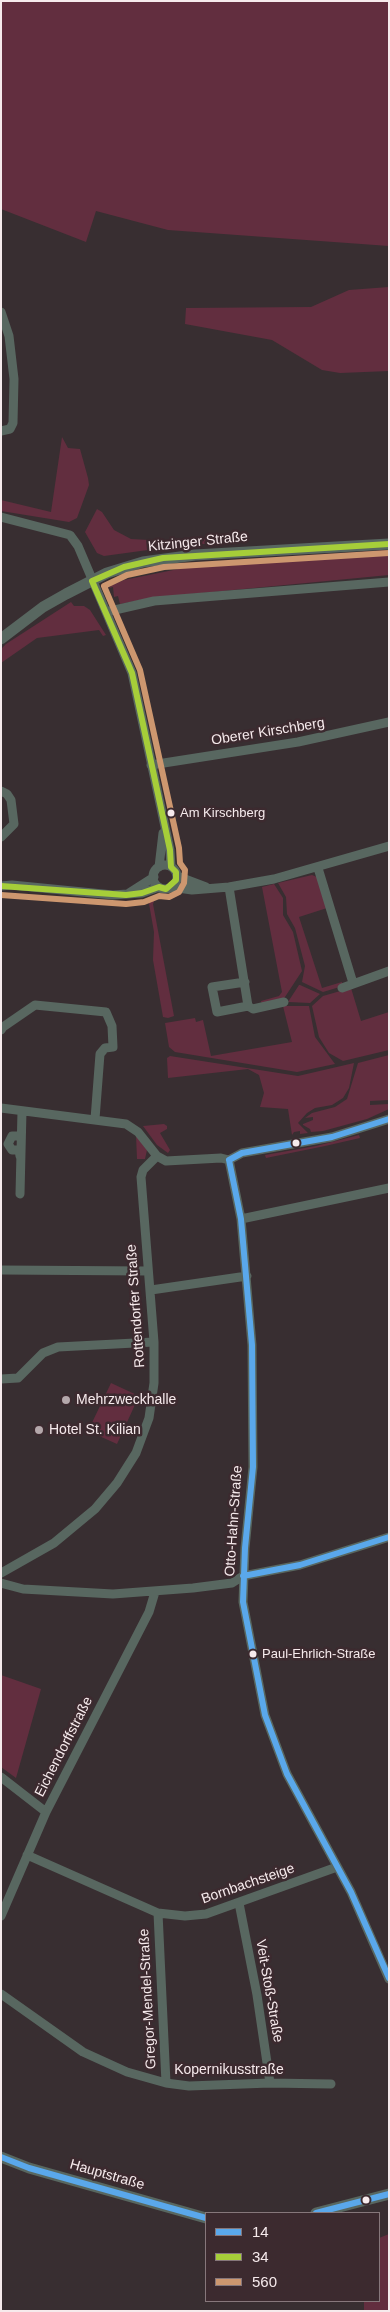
<!DOCTYPE html>
<meta charset="utf-8">
<style>
body{margin:0}
#map{position:relative;width:390px;height:2312px;overflow:hidden;background:#382e31;font-family:Arial,sans-serif}
canvas{display:block}
.frame{position:absolute;inset:0;border:2px solid #f6eaec;pointer-events:none}
.legend{position:absolute;left:205px;top:2212px;width:175px;height:90px;box-sizing:border-box;background:#3c2a2f;border:1px solid #86777b;margin:0;padding:6px 9px;list-style:none;font-size:15px;color:#f6eaec}
.legend li{display:flex;align-items:center;gap:10px;height:25px}
.legend b{width:25px;border:1px solid #86777b}
</style>
<div id="map">
<canvas width="390" height="2312"></canvas>
<div class="frame"></div>
<ul class="legend">
<li><b style="height:6px;background:#5aa8eb"></b>14</li>
<li><b style="height:6px;background:#a6ce39"></b>34</li>
<li><b style="height:6px;background:#cd976f"></b>560</li>
</ul>
</div>
<script>
const ctx = document.querySelector('canvas').getContext('2d');
ctx.lineJoin = 'round';
function fill(path, color) {
  ctx.fillStyle = color;
  ctx.fill(path, 'evenodd');
}
function shape(rows) {
  const path = new Path2D();
  for (const r of rows) {
    if (r.length === 3) {
      path.moveTo(r[0] + r[2], r[1]);
      path.arc(r[0], r[1], r[2], 0, 2 * Math.PI);
      continue;
    }
    path.moveTo(r[0], r[1]);
    for (let i = 2; i < r.length; i += 2) path.lineTo(r[i], r[i + 1]);
  }
  return path;
}
function stroke(path, color, width, dash) {
  ctx.strokeStyle = color;
  ctx.lineWidth = width;
  ctx.lineCap = dash ? 'butt' : 'round';
  ctx.setLineDash(dash || []);
  ctx.stroke(path);
}
function write(font, color, halo, rows, align = 'center') {
  ctx.font = font + ' Arial,sans-serif';
  ctx.lineWidth = 5;
  ctx.setLineDash([]);
  ctx.textBaseline = 'middle';
  ctx.strokeStyle = halo;
  ctx.fillStyle = color;
  for (const [text, x, y, turn = 0] of rows) {
    ctx.save();
    ctx.translate(x, y);
    ctx.rotate((+turn || 0) * Math.PI / 180);
    ctx.textAlign = isNaN(turn) ? turn : align;
    if (halo) ctx.strokeText(text, 0, 0);
    ctx.fillText(text, 0, 0);
    ctx.restore();
  }
}
fill(shape([
 [1,1,389,2,389,246,168,230,96,211,86,242,1,209],
 [389,287,389,371,340,373,322,370,272,340,185,324,186,308,311,307,349,290],
 [62,437,68,448,80,449,88,478,89,485,77,518,69,522,1,511,1,500,51,512],
 [97,509,102,512,114,530,131,539,167,541,230,537,231,544,192,544,104,556,97,553,85,532],
 [389,550,389,575,150,598,120,604,118,596,114,597,113,587,109,588,112,585,124,580,208,563],
 [71,602,74,606,84,606,90,610,106,635,103,636,99,630,37,638,1,663,1,649,6,644],
 [312,875,317,877,327,908,299,917,322,988,342,982,343,986,323,992,302,982,305,966,295,928,287,914,286,897,278,883],
 [274,884,283,898,283,915,293,932,302,971,283,1000,262,1005,261,1001,279,996,282,992,262,887],
 [156,896,153,904,174,1016,168,1018,163,1017,153,960,154,932,148,898],
 [299,985,300,985,320,994,310,1003,288,1002],
 [351,988,361,1021,389,1012,389,1050,343,1061,329,1053,319,1037,312,1006,323,996],
 [283,1006,309,1006,315,1037,335,1064,297,1072,175,1052,169,1047,165,1023,195,1018,196,1022,203,1020,211,1056,292,1042],
 [389,1055,389,1100,370,1101,370,1105,389,1104,389,1109,367,1119,323,1131,311,1132,310,1129,303,1125,303,1124,313,1120,313,1117,305,1118,312,1113,335,1107,347,1099,358,1063],
 [170,1056,298,1076,354,1063,349,1088,343,1098,332,1105,315,1108,307,1113,298,1123,308,1133,300,1134,300,1131,294,1132,292,1135,288,1109,260,1107,264,1093,259,1075,248,1069,168,1078,167,1058],
 [164,1124,167,1126,167,1129,160,1133,170,1150,168,1153,157,1145,143,1126],
 [136,1135,147,1150,145,1159,137,1159],
 [359,1135,360,1138,325,1146,266,1158,265,1155,316,1146],
 [111,1383,139,1396,117,1444,88,1431],
 [1,1675,41,1689,16,1778,1,1767],
 [389,2234,389,2311,364,2311,364,2301,379,2301,379,2238]
]), '#622e3f');
stroke(shape([
 [1,312,9,336,14,379,13,423,10,429,1,431],
 [1,517,70,535,78,546,132,673,170,850,171,867],
 [106,612,154,601,389,582],
 [151,765,298,742,389,722],
 [1,791,7,794,11,800,14,824,1,837],
 [165,877,12],
 [159,867,163,833],
 [318,868,353,983],
 [177,876,206,887],
 [1,886,12,885,113,895,142,893,159,887],
 [171,887,192,890,229,887,274,879,389,846],
 [229,887,248,1006],
 [129,893,154,877],
 [245,982,212,987,217,1012,248,1006,253,1009,284,1002],
 [342,988,389,971],
 [1,1030,3,1027,35,1005,106,1012,112,1026,113,1047,105,1048,100,1054,95,1119],
 [1,1108,126,1124,138,1132,157,1156,166,1161,221,1158,229,1160],
 [20,1156,19,1150,12,1150,8,1144,12,1136,21,1136],
 [229,1160,241,1219,252,1345,253,1467,245,1548,243,1602,265,1715,287,1774,351,1892,389,1979],
 [229,1160,242,1153,332,1137,389,1119],
 [20,1194,22,1111],
 [241,1219,389,1188],
 [1,1270,148,1271],
 [151,1290,247,1276],
 [1,1379,18,1378,43,1353,58,1347,154,1342],
 [1,1573,54,1543,95,1509,117,1483,136,1453,149,1418,154,1383,154,1342,141,1177,143,1170,157,1156],
 [1,1583,23,1589,113,1594,193,1588,232,1583,243,1576,300,1565,389,1537],
 [1,1777,46,1812],
 [27,1855,158,1913,185,1916,206,1914,337,1867],
 [239,1903,257,1995,270,2083],
 [158,1913,166,2083],
 [1,1916,46,1812,149,1612,155,1592],
 [1,1994,83,2052,127,2072,166,2083,189,2086,270,2083,331,2084]
]), '#586760', 9);
stroke(shape([
 [1,639,43,607,66,594,107,573,143,562,195,555,389,544],
 [1,2157,29,2168,206,2218],
 [316,2213,389,2194]
]), '#586760', 11);
stroke(shape([
 [229,1160,241,1219,252,1345,253,1467,245,1548,243,1602,265,1715,287,1774,351,1892,389,1978],
 [229,1160,242,1153,332,1137,389,1119],
 [243,1576,300,1565,389,1537],
 [1,2157,29,2168,206,2218],
 [316,2213,389,2194]
]), '#5aa8eb', 6);
stroke(shape([
 [92,581,124,567,163,558,389,544],
 [1,886,126,895,142,893,159,887,166,889,176,880,176,872,171,867,170,850,132,673,92,581]
]), '#a6ce39', 6);
stroke(shape([
 [1,895,126,904,144,902,159,896,169,897,179,892,184,883,185,870,180,863,179,848,140,670,104,586,127,575,164,567,389,553]
]), '#cd976f', 6);
for (const [x, y, r, color] of [
 [171,813,4.5,"#f6eaec"],
 [296,1143,4.5,"#f6eaec"],
 [66,1400,5,"#b4a8ab"],
 [39,1430,5,"#b4a8ab"],
 [253,1654,4.5,"#f6eaec"],
 [366,2200,4.5,"#f6eaec"]
]) {
  const dot = new Path2D();
  dot.arc(x, y, r, 0, 2 * Math.PI);
  ctx.fillStyle = color;
  ctx.fill(dot);
  stroke(dot, '#3c2a2f', 2);
}
write('13px', '#f6eaec', '#3c2a2f', [
 ["Am Kirschberg",180,813],
 ["Paul-Ehrlich-Straße",262,1654]
], 'left');
write('14px', '#f6eaec', '#3c2a2f', [
 ["Kitzinger Straße",198,542,-6],
 ["Oberer Kirschberg",268,732,-9],
 ["Rottendorfer Straße",136,1306,-94],
 ["Otto-Hahn-Straße",234,1521,-86],
 ["Eichendorffstraße",64,1747,-63],
 ["Bornbachsteige",248,1884,-19],
 ["Veit-Stoß-Straße",269,1991,80],
 ["Gregor-Mendel-Straße",148,1999,-93],
 ["Kopernikusstraße",229,2070],
 ["Hauptstraße",107,2175,16]
]);
write('14px', '#f6eaec', '#3c2a2f', [
 ["Mehrzweckhalle",76,1400],
 ["Hotel St. Kilian",49,1430]
], 'left');
</script>
